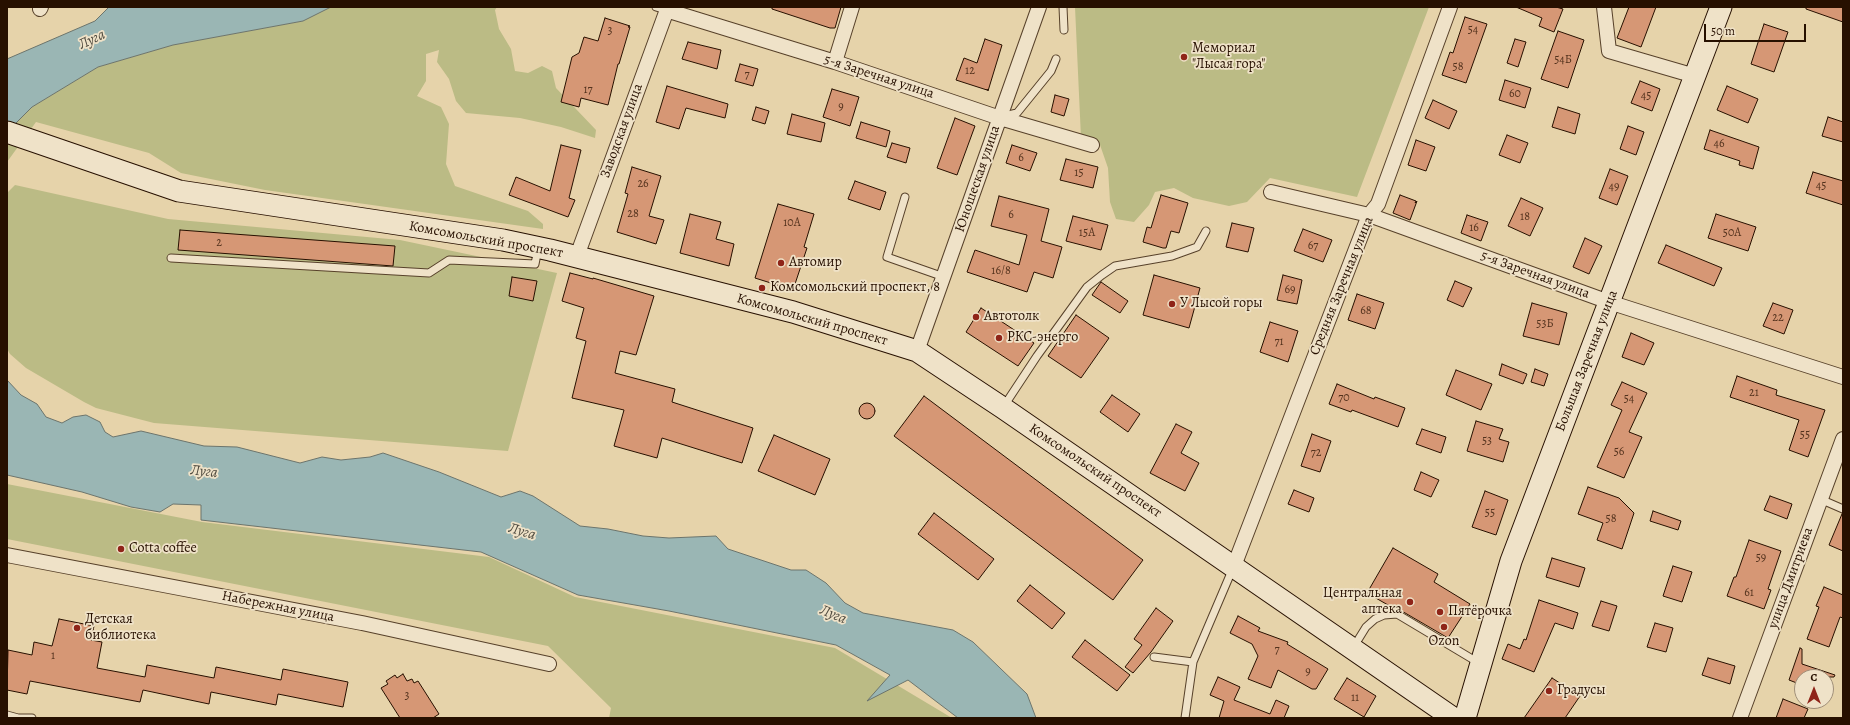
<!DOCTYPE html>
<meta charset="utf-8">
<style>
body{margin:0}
#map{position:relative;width:1850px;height:725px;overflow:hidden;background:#e6d3aa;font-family:Alegreya,serif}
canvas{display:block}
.frame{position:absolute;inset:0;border:8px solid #271000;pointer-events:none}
.north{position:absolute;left:1794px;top:669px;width:40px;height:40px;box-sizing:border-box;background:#efe2c8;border:1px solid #9f8e78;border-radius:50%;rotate:0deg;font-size:11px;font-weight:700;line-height:16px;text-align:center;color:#271000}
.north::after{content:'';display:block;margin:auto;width:14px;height:18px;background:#8f2418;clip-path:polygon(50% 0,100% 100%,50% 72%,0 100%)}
.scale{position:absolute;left:1704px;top:24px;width:102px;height:18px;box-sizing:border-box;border:2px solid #271000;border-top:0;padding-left:5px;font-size:12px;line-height:14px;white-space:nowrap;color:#271000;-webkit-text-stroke:3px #efe2c8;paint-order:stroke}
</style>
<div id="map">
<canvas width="1850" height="725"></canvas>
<div class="frame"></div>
<div class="north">С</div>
<div class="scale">50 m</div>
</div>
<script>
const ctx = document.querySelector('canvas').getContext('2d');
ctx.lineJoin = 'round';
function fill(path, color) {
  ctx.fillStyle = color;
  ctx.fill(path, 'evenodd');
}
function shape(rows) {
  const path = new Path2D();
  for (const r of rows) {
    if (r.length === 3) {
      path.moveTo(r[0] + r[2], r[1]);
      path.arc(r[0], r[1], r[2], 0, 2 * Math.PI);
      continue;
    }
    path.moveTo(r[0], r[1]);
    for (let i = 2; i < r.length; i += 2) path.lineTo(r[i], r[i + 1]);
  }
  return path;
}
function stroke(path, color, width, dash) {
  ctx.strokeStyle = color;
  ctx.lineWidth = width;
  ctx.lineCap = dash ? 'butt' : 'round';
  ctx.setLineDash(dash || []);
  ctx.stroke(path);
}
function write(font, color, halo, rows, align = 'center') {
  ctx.font = font + ' Alegreya,serif';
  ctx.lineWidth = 3.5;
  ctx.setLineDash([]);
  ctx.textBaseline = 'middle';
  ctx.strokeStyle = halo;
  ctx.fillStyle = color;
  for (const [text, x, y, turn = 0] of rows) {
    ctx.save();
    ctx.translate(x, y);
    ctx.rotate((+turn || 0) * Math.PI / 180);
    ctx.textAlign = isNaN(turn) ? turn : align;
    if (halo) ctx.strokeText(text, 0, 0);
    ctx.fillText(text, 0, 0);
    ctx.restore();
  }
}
fill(shape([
 [331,7,497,7,495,10,499,29,511,49,515,71,528,73,542,66,552,71,556,88,596,130,595,138,561,127,520,118,466,113,456,101,449,79,437,62,439,50,426,54,426,81,417,96,441,107,449,124,446,164,455,186,528,211,543,224,543,229,265,190,181,173,149,153,36,122,7,162,7,132,32,107,98,67,173,45,303,21],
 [1075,7,1429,7,1357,197,1270,178,1247,202,1229,206,1193,198,1174,188,1155,192,1149,205,1134,222,1116,219,1110,202,1108,168,1099,142,1081,138],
 [15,185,168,219,400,240,557,273,508,451,154,423,96,408,84,402,26,368,10,354,7,349,7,193],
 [7,484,202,522,489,557,575,597,835,648,952,718,609,718,611,708,548,646,7,539]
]), '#bbbb85');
const water = shape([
 [109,7,331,7,303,21,173,45,98,67,32,107,7,132,7,59,95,21,109,7],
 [7,380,21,395,37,404,46,417,62,423,73,417,86,415,100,422,105,432,113,437,141,431,204,446,237,447,300,463,322,457,341,460,370,457,383,453,439,472,501,497,520,491,533,496,580,526,608,529,643,536,669,538,716,536,728,549,791,570,806,570,826,583,845,603,863,613,953,630,973,642,1027,694,1036,718,958,718,908,680,867,701,890,675,836,645,669,611,578,595,481,552,201,520,201,505,173,504,160,512,131,507,82,492,7,475,7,380]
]);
fill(water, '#9ab6b4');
stroke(water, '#6c746c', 1);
const building = shape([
 [772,7,841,7,835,28,830,28,772,9,772,7],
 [1516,7,1556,7,1563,9,1554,32,1539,26,1542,18,1516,7],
 [1629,7,1656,7,1641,47,1617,38,1629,7],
 [1806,7,1843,7,1843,22,1806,9,1806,7],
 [1465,17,1487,24,1466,83,1442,75,1450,52,1453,53,1465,17],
 [605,18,630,26,628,27,630,27,619,64,618,64,608,105,581,98,579,107,561,102,572,57,579,53,584,37,598,41,605,18],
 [1764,24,1788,32,1774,72,1751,64,1764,24],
 [1558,31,1584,40,1568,88,1541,79,1558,31],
 [985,39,1002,45,988,91,987,89,987,90,956,80,964,58,977,63,985,39],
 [1515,39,1526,42,1518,67,1507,63,1515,39],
 [688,42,721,50,717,69,682,59,688,42],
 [740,64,758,69,753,86,735,81,740,64],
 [1505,80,1531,88,1525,108,1499,100,1505,80],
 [1640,81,1660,89,1652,111,1631,103,1640,81],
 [667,86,728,104,725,118,686,108,679,129,656,122,667,86],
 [1727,86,1758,99,1748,123,1717,110,1727,86],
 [832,89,859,97,850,126,823,117,832,89],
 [1055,95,1069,99,1064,116,1051,112,1055,95],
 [1433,100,1457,111,1449,129,1425,118,1433,100],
 [756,107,769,111,765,124,752,120,756,107],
 [1558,107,1580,114,1575,134,1552,127,1558,107],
 [792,114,825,123,821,142,787,134,792,114],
 [1828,117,1843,122,1843,142,1822,136,1828,117],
 [955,118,975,126,957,175,937,168,955,118],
 [861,122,890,131,886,147,856,138,861,122],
 [1628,126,1644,132,1636,155,1620,149,1628,126],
 [1710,130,1759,147,1753,169,1739,165,1740,161,1704,149,1710,130],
 [1507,135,1528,143,1520,163,1499,155,1507,135],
 [1416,140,1435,147,1426,171,1408,165,1416,140],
 [892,143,910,148,906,163,887,157,892,143],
 [561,145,581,150,569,198,575,200,568,217,509,195,516,177,550,191,561,145],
 [1012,145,1037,153,1030,171,1006,163,1012,145],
 [1066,159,1098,167,1093,188,1060,180,1066,159],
 [632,167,661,176,649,216,664,220,656,244,617,232,628,194,625,193,632,167],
 [1610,169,1628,176,1617,205,1599,198,1610,169],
 [1813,172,1843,181,1843,205,1806,193,1813,172],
 [855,181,886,192,880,210,848,199,855,181],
 [1161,195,1188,203,1179,233,1171,231,1166,248,1163,248,1143,242,1147,227,1151,228,1161,195],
 [1400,195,1416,201,1415,203,1417,201,1410,220,1393,213,1400,195],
 [999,196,1049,209,1041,241,1062,247,1053,278,1034,272,1027,292,967,272,975,250,1019,265,1027,235,991,226,999,196],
 [1521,198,1543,208,1530,236,1508,226,1521,198],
 [778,204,814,214,804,247,807,248,793,290,755,278,778,204],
 [690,214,721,222,716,239,734,244,729,266,680,253,690,214],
 [1716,214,1756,227,1748,251,1708,238,1716,214],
 [1467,215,1488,222,1481,241,1461,233,1467,215],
 [1073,216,1108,225,1101,250,1066,241,1073,216],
 [1232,223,1254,228,1248,252,1226,247,1232,223],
 [1303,229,1332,240,1323,262,1294,251,1303,229],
 [180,230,395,246,393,266,178,250,180,230],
 [1585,238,1602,246,1589,274,1573,267,1585,238],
 [1666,245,1722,268,1714,286,1658,263,1666,245],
 [570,273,593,279,593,278,654,296,636,355,620,351,615,373,675,389,672,402,753,428,742,463,662,438,657,458,614,446,624,410,572,398,586,341,576,338,584,308,562,301,570,273],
 [1154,275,1200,288,1189,328,1143,315,1154,275],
 [1283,275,1302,280,1297,304,1277,300,1283,275],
 [512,277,537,281,533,301,509,296,512,277],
 [1455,281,1472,288,1463,307,1447,300,1455,281],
 [1101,282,1128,301,1120,313,1092,295,1101,282],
 [1357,294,1384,303,1375,329,1348,320,1357,294],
 [1532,303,1567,313,1559,345,1523,336,1532,303],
 [1773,303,1793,310,1784,334,1763,326,1773,303],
 [981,308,1034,343,1018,366,966,332,981,308],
 [1076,315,1109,338,1081,378,1048,356,1076,315],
 [1270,322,1298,331,1288,362,1260,352,1270,322],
 [1631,333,1654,343,1644,365,1622,357,1631,333],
 [1502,364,1527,374,1523,384,1499,375,1502,364],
 [1535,369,1548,374,1544,386,1531,382,1535,369],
 [1456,370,1492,384,1481,410,1446,395,1456,370],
 [1737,376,1777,390,1776,395,1825,410,1808,457,1789,450,1799,420,1730,397,1737,376],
 [1622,382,1647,393,1629,432,1642,437,1624,478,1597,467,1622,410,1611,405,1622,382],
 [1337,384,1374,399,1375,397,1405,408,1398,427,1352,410,1351,412,1329,404,1337,384],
 [1112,395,1140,414,1128,432,1100,412,1112,395],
 [924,396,1143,560,1113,600,894,436,924,396],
 [867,411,8],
 [1476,421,1503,429,1499,439,1509,442,1503,462,1467,451,1476,421],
 [1176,424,1192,432,1181,453,1199,463,1185,491,1150,473,1176,424],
 [1422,429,1446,437,1441,453,1416,444,1422,429],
 [1312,434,1331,441,1320,472,1301,466,1312,434],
 [774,435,830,459,815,495,758,471,774,435],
 [1421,472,1439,480,1431,497,1414,490,1421,472],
 [1588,487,1619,498,1634,513,1622,549,1597,540,1603,523,1578,514,1588,487],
 [1294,490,1314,498,1309,512,1288,504,1294,490],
 [1485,491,1508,500,1496,535,1472,527,1485,491],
 [1770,496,1792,504,1787,519,1764,510,1770,496],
 [1653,511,1681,521,1678,530,1650,521,1653,511],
 [934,513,994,559,978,580,918,534,934,513],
 [1842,514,1843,514,1843,551,1829,545,1842,514],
 [1749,540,1781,551,1768,589,1771,590,1764,609,1727,596,1734,577,1736,577,1749,540],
 [1393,548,1438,574,1434,582,1470,604,1448,638,1400,610,1395,609,1367,593,1393,548],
 [1552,558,1585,568,1579,587,1546,577,1552,558],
 [1673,566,1692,572,1682,602,1663,596,1673,566],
 [1030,585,1065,613,1052,629,1017,601,1030,585],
 [1824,587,1843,595,1843,618,1840,617,1829,647,1807,639,1819,607,1816,606,1824,587],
 [1539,600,1578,613,1573,629,1555,623,1534,672,1502,659,1508,644,1520,649,1524,639,1526,640,1539,600],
 [1601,601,1617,606,1609,631,1592,626,1601,601],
 [1156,608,1173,621,1151,652,1133,673,1125,667,1142,645,1134,639,1156,608],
 [1238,616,1260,628,1258,631,1288,642,1287,644,1328,669,1316,689,1312,689,1278,670,1271,688,1248,679,1258,656,1252,644,1230,633,1238,616],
 [59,619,94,626,91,640,102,642,97,668,145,677,147,665,214,678,216,667,281,680,283,669,348,682,343,707,278,694,276,705,211,692,209,704,143,690,140,702,30,681,27,694,7,690,8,650,32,655,34,642,52,646,59,619],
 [1655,623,1673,628,1666,652,1647,647,1655,623],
 [1085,640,1130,675,1117,691,1072,657,1085,640],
 [1800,648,1802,649,1802,664,1835,675,1834,677,1802,677,1802,685,1789,680,1800,648],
 [1708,658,1735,666,1730,684,1702,675,1708,658],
 [403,674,407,681,412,679,414,683,418,681,439,714,433,718,400,718,381,688,388,684,386,681,395,675,397,678,403,674],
 [1218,677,1240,687,1234,700,1270,714,1276,700,1289,706,1284,718,1219,718,1224,701,1210,695,1218,677],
 [1347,678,1376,696,1364,717,1334,699,1347,678],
 [1552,678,1580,696,1565,718,1524,718,1552,678],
 [1783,699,1808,709,1804,718,1776,718,1783,699]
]);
fill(building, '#d69775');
stroke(building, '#271000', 1);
const lane = shape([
 [656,7,666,10],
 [1063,7,1064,30],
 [1004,116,1017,113,1051,71,1056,59],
 [905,197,887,257,944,277],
 [171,258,429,273,449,260,535,264,538,249],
 [1004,406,1037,356,1087,287,1102,275,1115,266,1172,256,1197,247,1206,231],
 [1820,499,1843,509],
 [1353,648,1366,627,1375,619,1384,615,1397,614,1479,663],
 [1154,657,1193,662,1233,568],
 [7,715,18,718,32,718],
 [1185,718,1193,662]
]);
const street = shape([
 [1604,7,1609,51,1695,76],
 [40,9,41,7],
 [666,10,835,62,1000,118,1092,145],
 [835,62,852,7],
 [1271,192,1369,215,1609,302,1843,377],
 [577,256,668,7],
 [917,351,1039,7],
 [7,555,362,623,549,664],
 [1234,566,1369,215,1378,204,1450,7],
 [1740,718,1843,439]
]);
const secondary = shape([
 [7,132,179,191,503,240,550,250,793,312,917,351,1003,408,1453,718],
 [1465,718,1511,561,1721,7]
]);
stroke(lane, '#57412a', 9);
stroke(street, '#57412a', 16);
stroke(secondary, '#271000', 23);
stroke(lane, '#efe2c8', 7);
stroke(street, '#efe2c8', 14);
stroke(secondary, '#efe2c8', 21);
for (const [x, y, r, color] of [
 [1184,57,4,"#8f2418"],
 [781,263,4,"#8f2418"],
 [762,288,4,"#8f2418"],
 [1172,304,4,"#8f2418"],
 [976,317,4,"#8f2418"],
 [999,338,4,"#8f2418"],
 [121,549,4,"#8f2418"],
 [1410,602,4,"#8f2418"],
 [1440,612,4,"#8f2418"],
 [1444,627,4,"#8f2418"],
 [77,628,4,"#8f2418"],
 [1549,691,4,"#8f2418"]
]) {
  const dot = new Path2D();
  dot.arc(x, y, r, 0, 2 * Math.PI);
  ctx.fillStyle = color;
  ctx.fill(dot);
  stroke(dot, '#efe2c8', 1.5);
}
write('12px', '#53321d', null, [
 ["54",1473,30],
 ["3",610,31],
 ["54Б",1563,60],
 ["58",1458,67],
 ["12",970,71],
 ["7",747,75],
 ["17",588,90],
 ["60",1515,94],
 ["45",1646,96],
 ["9",841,107],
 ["46",1719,144],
 ["6",1021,158],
 ["15",1079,173],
 ["26",643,184],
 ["45",1821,186],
 ["49",1614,187],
 ["28",633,214],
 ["6",1011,215],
 ["18",1525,217],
 ["10А",792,223],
 ["16",1474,228],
 ["15А",1087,233],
 ["50А",1732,233],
 ["2",219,243],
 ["67",1313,246],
 ["16/8",1001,271],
 ["69",1290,290],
 ["68",1366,311],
 ["22",1778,318],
 ["53Б",1545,324],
 ["71",1279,342],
 ["21",1754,393],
 ["70",1344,398],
 ["54",1629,399],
 ["55",1805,435],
 ["53",1487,441],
 ["56",1619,452],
 ["72",1316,453],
 ["55",1490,513],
 ["58",1611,519],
 ["59",1761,558],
 ["61",1749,593],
 ["7",1277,650],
 ["1",53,656],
 ["9",1308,672],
 ["3",407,696],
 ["11",1355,698]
]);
write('14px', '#271000', '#efe2c8', [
 ["Мемориал",1192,49],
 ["\"Лысая гора\"",1192,65],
 ["Автомир",789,263],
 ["Комсомольский проспект, 8",770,288],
 ["У Лысой горы",1180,304],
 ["Автотолк",984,317],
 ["РКС-энерго",1007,338],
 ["Cotta coffee",129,549],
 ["Центральная",1402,594,"right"],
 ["аптека",1402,610,"right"],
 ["Пятёрочка",1448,612],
 ["Детская",85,620],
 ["библиотека",85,636],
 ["Ozon",1444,642,"center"],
 ["Градусы",1557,691]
], 'left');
write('14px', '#271000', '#efe2c8', [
 ["5-я Заречная улица",879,77,18],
 ["Заводская улица",622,131,-70],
 ["Юношеская улица",978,179,-71],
 ["Комсомольский проспект",486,240,10],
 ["5-я Заречная улица",1535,275,20],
 ["Средняя Заречная улица",1342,286,-68],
 ["Комсомольский проспект",812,320,16],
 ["Большая Заречная улица",1587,361,-69],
 ["Комсомольский проспект",1095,471,34],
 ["улица Дмитриева",1791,578,-70],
 ["Набережная улица",278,607,11]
]);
write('italic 15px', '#4f4a3f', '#efe2c8', [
 ["Луга",92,40,-25],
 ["Луга",204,472,6],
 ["Луга",522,532,16],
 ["Луга",833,615,22]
]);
</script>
